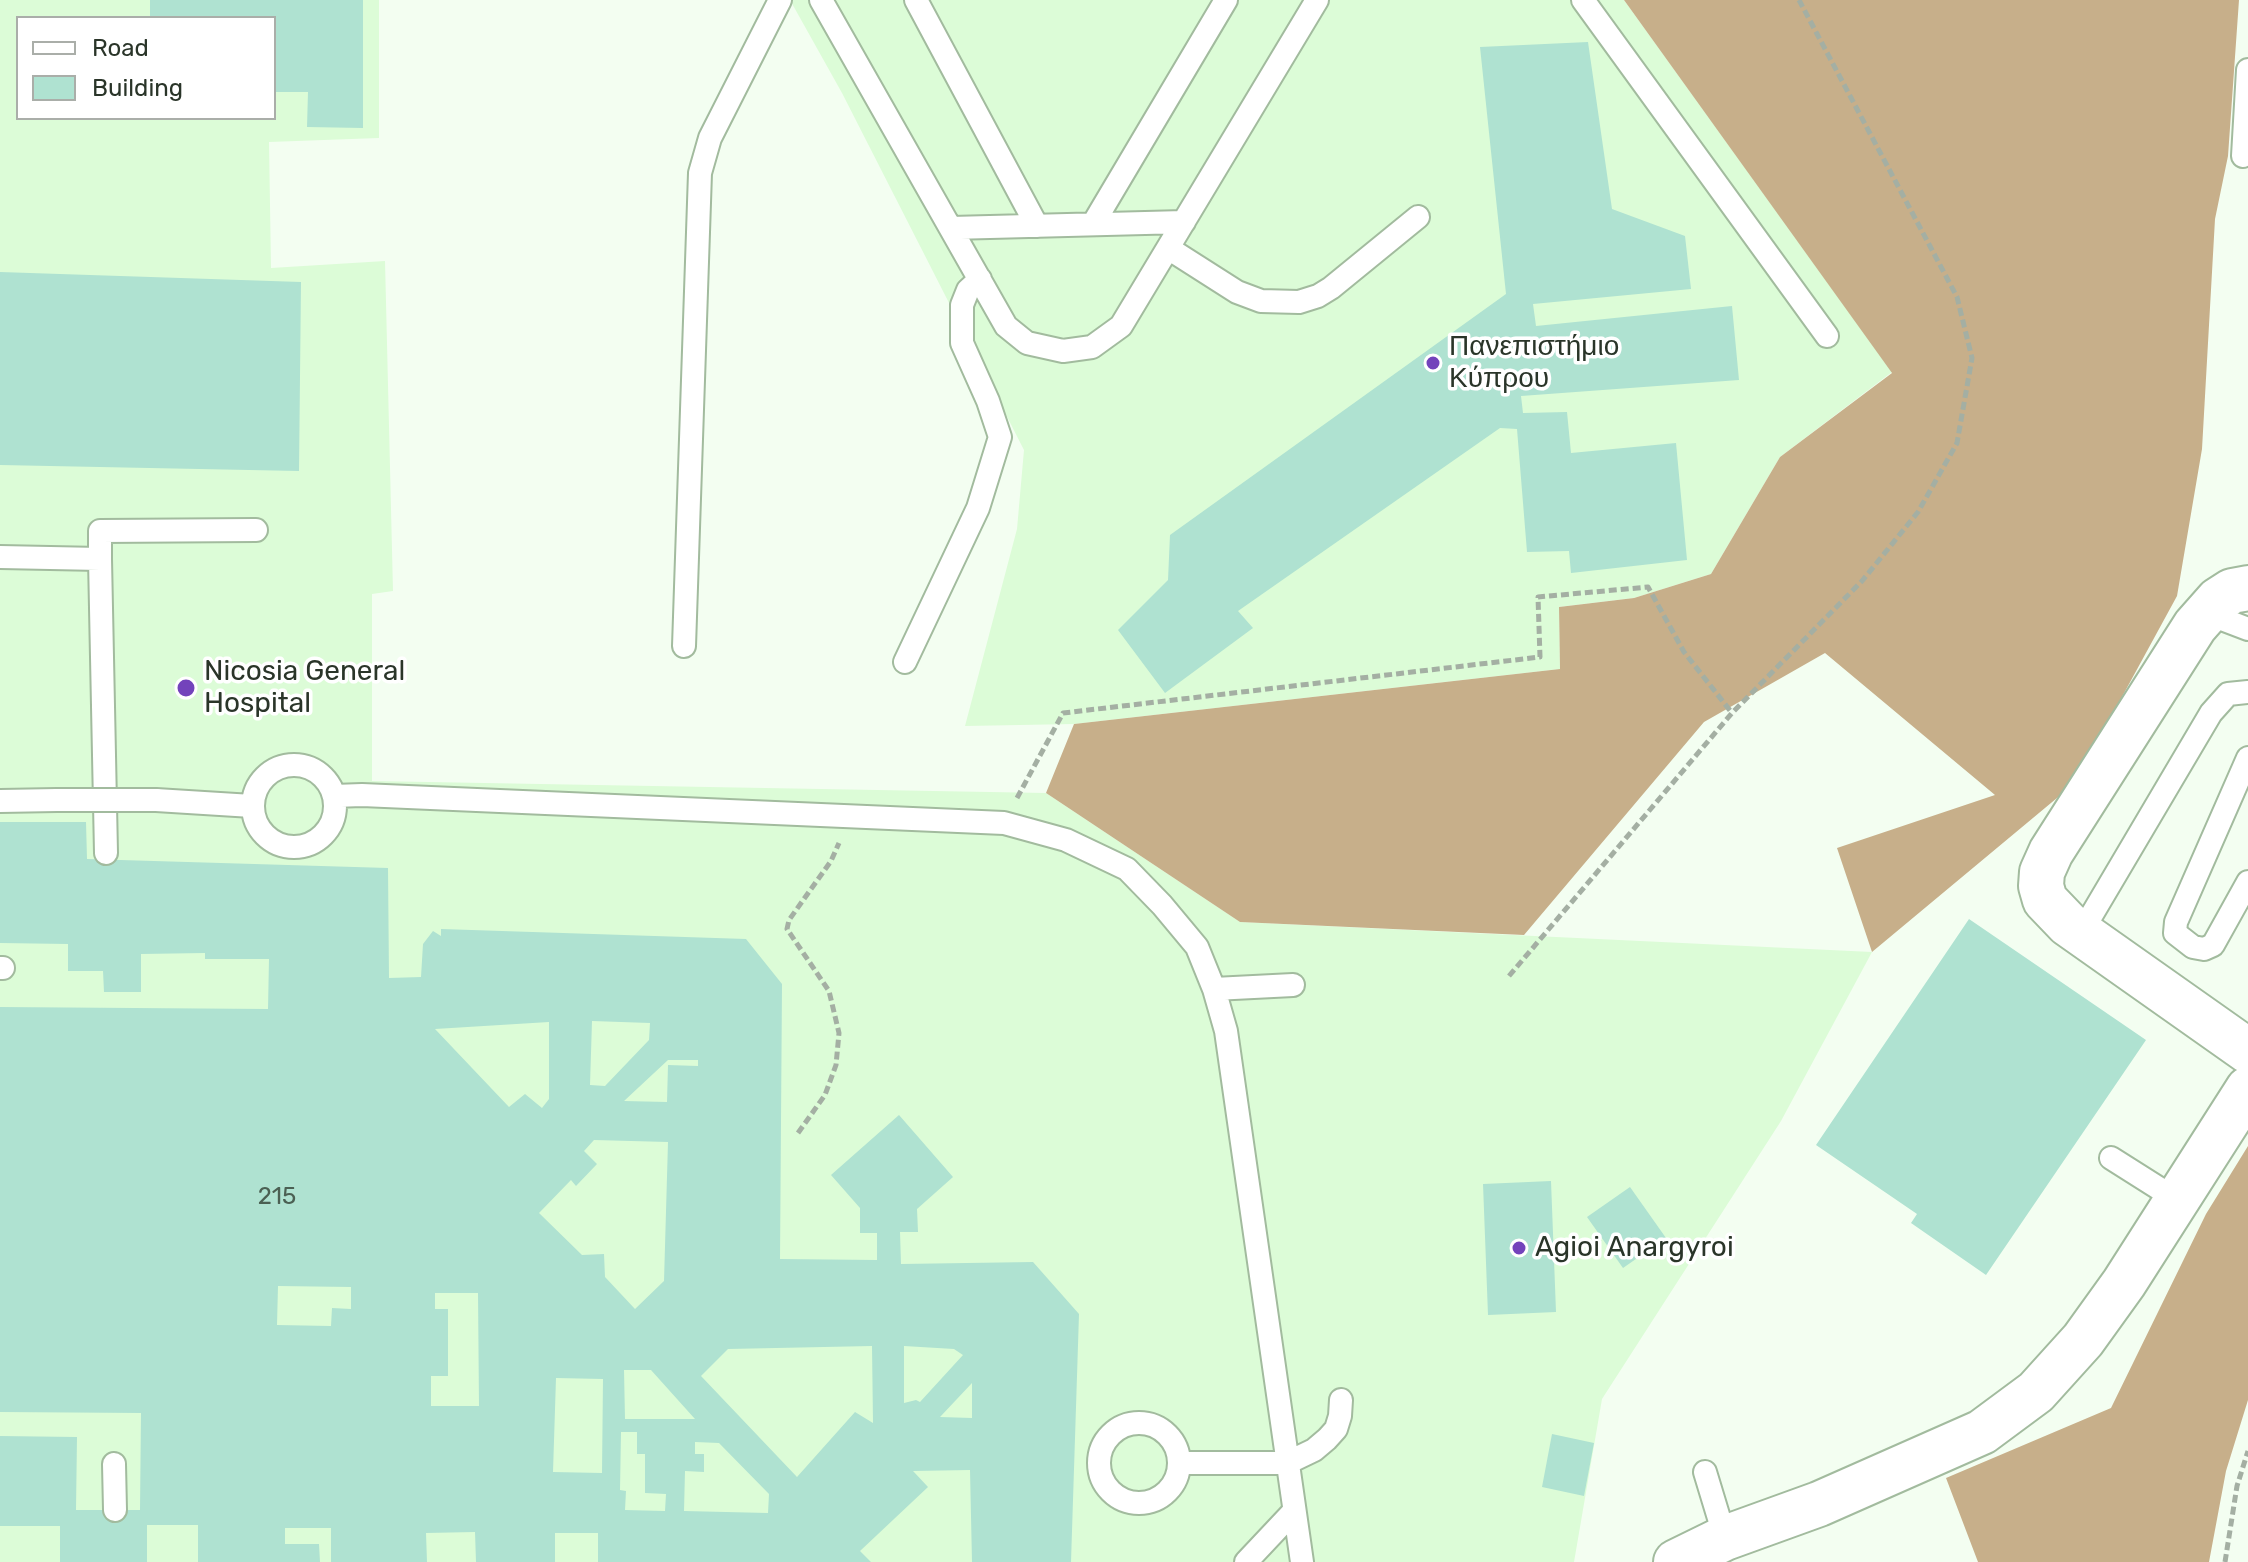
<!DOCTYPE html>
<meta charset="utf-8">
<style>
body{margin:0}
#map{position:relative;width:2248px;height:1562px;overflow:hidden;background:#f3fef1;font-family:Rubik,sans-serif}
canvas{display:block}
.legend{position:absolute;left:16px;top:16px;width:260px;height:104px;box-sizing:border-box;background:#fff;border:2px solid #aaaea9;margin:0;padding:10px 14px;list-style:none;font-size:24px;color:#2a3529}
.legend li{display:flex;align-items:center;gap:16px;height:40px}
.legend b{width:40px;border:2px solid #aaaea9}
</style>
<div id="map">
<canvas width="2248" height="1562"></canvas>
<ul class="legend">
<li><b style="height:10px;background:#fff"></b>Road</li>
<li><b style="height:22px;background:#afe2d1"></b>Building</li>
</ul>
</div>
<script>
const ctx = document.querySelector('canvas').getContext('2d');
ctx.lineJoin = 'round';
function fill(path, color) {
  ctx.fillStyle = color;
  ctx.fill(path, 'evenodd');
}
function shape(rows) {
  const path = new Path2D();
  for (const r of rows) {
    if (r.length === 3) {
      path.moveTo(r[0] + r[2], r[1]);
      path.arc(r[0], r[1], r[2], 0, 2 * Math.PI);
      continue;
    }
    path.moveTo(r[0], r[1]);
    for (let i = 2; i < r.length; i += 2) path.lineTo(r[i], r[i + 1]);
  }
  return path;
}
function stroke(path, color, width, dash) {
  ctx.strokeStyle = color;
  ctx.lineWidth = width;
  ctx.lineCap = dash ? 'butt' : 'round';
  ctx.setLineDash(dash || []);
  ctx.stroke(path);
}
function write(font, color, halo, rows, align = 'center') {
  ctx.font = font + ' Rubik,sans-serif';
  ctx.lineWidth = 7;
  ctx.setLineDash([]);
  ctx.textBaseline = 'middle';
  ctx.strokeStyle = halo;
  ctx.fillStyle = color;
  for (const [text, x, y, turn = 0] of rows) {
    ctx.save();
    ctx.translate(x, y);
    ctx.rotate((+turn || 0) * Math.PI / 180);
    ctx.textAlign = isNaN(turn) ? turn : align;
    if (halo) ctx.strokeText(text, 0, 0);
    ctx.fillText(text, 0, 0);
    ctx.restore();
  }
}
fill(shape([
 [0,0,379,0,379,138,269,142,271,268,385,261,393,591,372,594,372,781,1046,793,1240,922,1872,952,1781,1121,1602,1399,1574,1562,0,1562],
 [18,18,274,18,274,118,18,118],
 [790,0,1624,0,1892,372,1780,457,1711,574,1634,598,1559,607,1560,669,1074,724,965,726,1017,529,1024,450,842,93]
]), '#dcfcd7');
fill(shape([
 [1624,0,2239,0,2228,156,2215,219,2202,449,2177,596,2075,783,1872,952,1837,848,1995,795,1825,653,1704,722,1524,935,1240,922,1046,793,1074,724,1560,669,1559,607,1634,598,1711,574,1780,457,1892,373],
 [2248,1146,2248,1400,2226,1471,2209,1562,1978,1562,1946,1478,2111,1408,2206,1214]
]), '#c7af8a');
fill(shape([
 [150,0,363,0,363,128,307,127,308,92,274,92,274,18,150,18],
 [1588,42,1612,209,1685,236,1691,289,1533,304,1536,326,1732,306,1739,380,1521,396,1523,413,1567,412,1571,453,1676,443,1687,560,1571,573,1569,551,1527,552,1517,429,1500,428,1238,611,1253,628,1165,693,1118,630,1168,580,1170,535,1506,294,1480,47],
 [0,272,301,282,299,471,0,465],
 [0,822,86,822,87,859,388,868,389,978,421,977,423,944,433,931,441,936,441,929,746,939,782,984,780,1259,877,1260,877,1233,860,1233,860,1208,831,1175,899,1115,953,1177,917,1209,918,1232,900,1232,901,1264,1033,1262,1079,1314,1071,1562,972,1562,970,1470,913,1471,928,1487,860,1551,871,1562,598,1562,598,1533,555,1533,555,1562,476,1562,475,1532,426,1533,427,1562,331,1562,331,1528,285,1528,285,1544,319,1544,320,1562,198,1562,198,1525,147,1525,147,1562,60,1562,60,1526,0,1526,0,1436,77,1437,76,1510,140,1510,141,1413,0,1412,0,1007,268,1009,269,959,205,959,205,953,141,954,141,992,104,992,103,971,68,971,68,944,0,943],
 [592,1021,650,1023,649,1040,605,1086,590,1085],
 [549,1022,549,1099,542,1108,525,1094,509,1107,435,1029],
 [668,1060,698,1060,698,1066,668,1065,667,1102,624,1101],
 [594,1140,668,1142,664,1281,635,1309,605,1277,604,1254,582,1255,539,1213,571,1180,576,1186,597,1164,584,1151],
 [278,1286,351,1287,351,1309,332,1308,331,1326,277,1325],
 [435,1293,478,1293,479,1406,431,1406,431,1376,448,1376,448,1309,435,1309],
 [872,1346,873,1423,855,1412,797,1477,701,1376,728,1349],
 [904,1346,954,1349,963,1355,920,1402,916,1400,904,1403],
 [624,1370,651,1370,695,1419,625,1419],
 [556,1378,603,1379,602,1473,553,1472],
 [972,1383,972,1418,940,1417],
 [621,1432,637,1432,637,1454,645,1454,645,1493,666,1494,665,1511,625,1510,626,1491,620,1490],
 [695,1442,719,1443,769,1494,768,1513,684,1511,685,1471,704,1472,704,1454,695,1454],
 [1969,919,2146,1040,1986,1275,1911,1223,1917,1214,1816,1145],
 [1551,1181,1556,1312,1488,1315,1483,1184],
 [1630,1187,1666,1238,1623,1268,1587,1217],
 [1552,1434,1594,1443,1584,1496,1542,1487]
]), '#afe2d1');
const service = shape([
 [821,0,1006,326,1027,343,1063,351,1092,347,1121,326,1317,0],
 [916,0,1037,226],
 [1583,0,1827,336],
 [2243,156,2248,70],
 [1093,224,1226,0],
 [951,228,1184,222],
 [1168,248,1237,292,1261,301,1299,302,1318,296,1331,288,1418,217],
 [0,557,100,559,100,531,256,530],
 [100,559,106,853],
 [2206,613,2248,629],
 [684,646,700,173,710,138,780,0],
 [905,662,978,508,1000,437,988,401,962,343,962,305,968,290,980,279],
 [2248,758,2176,922,2175,933,2193,947,2204,949,2213,945,2248,882],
 [294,806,41],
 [334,796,362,795,1004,823,1066,840,1127,869,1162,905,1197,947,1214,989,1226,1031,1302,1562],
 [156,800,252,806],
 [0,801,57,800],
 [2081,933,2211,713,2228,694,2248,692],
 [0,968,3,968],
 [1214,989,1293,985],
 [2111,1158,2179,1201],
 [1139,1463,40],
 [1180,1463,1287,1463,1314,1450,1327,1439,1336,1429,1340,1416,1341,1400],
 [114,1464,115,1510],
 [1705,1472,1725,1538],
 [1246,1562,1294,1511]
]);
const minor = shape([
 [2248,588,2232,591,2218,600,2195,626,2051,852,2042,872,2041,886,2045,900,2068,924,2248,1051],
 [1676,1562,1725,1538,1819,1504,1982,1432,2036,1392,2083,1340,2124,1283,2248,1089]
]);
stroke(service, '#a2bb9e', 26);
stroke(minor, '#a2bb9e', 48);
stroke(shape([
 [1017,798,1063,713,1540,657,1538,597,1648,587,1684,652,1732,713],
 [1509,976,1732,713,1862,581,1918,512,1957,443,1972,358,1957,297,1799,0],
 [798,1133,825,1095,836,1065,839,1033,829,991,787,929,789,920,831,861,839,843],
 [2225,1562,2237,1486,2248,1451]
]), '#a4afa3', 5, [8, 4]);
stroke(service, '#fff', 22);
stroke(minor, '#fff', 44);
const serviceBridge = shape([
 [57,800,156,800]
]);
stroke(serviceBridge, '#a2bb9e', 26, []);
stroke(serviceBridge, '#fff', 22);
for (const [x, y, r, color] of [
 [1433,363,8,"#7343bb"],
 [186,688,10,"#7343bb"],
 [1519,1248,8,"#7343bb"]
]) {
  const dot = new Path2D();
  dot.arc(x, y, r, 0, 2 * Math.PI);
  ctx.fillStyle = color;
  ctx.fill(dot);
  stroke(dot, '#fff', 3);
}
write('24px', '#4b6053', null, [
 ["215",277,1197]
]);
write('28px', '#2a3529', '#fff', [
 ["Πανεπιστήμιο",1449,347],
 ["Κύπρου",1449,379],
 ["Nicosia General",204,672],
 ["Hospital",204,704],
 ["Agioi Anargyroi",1535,1248]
], 'left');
</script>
